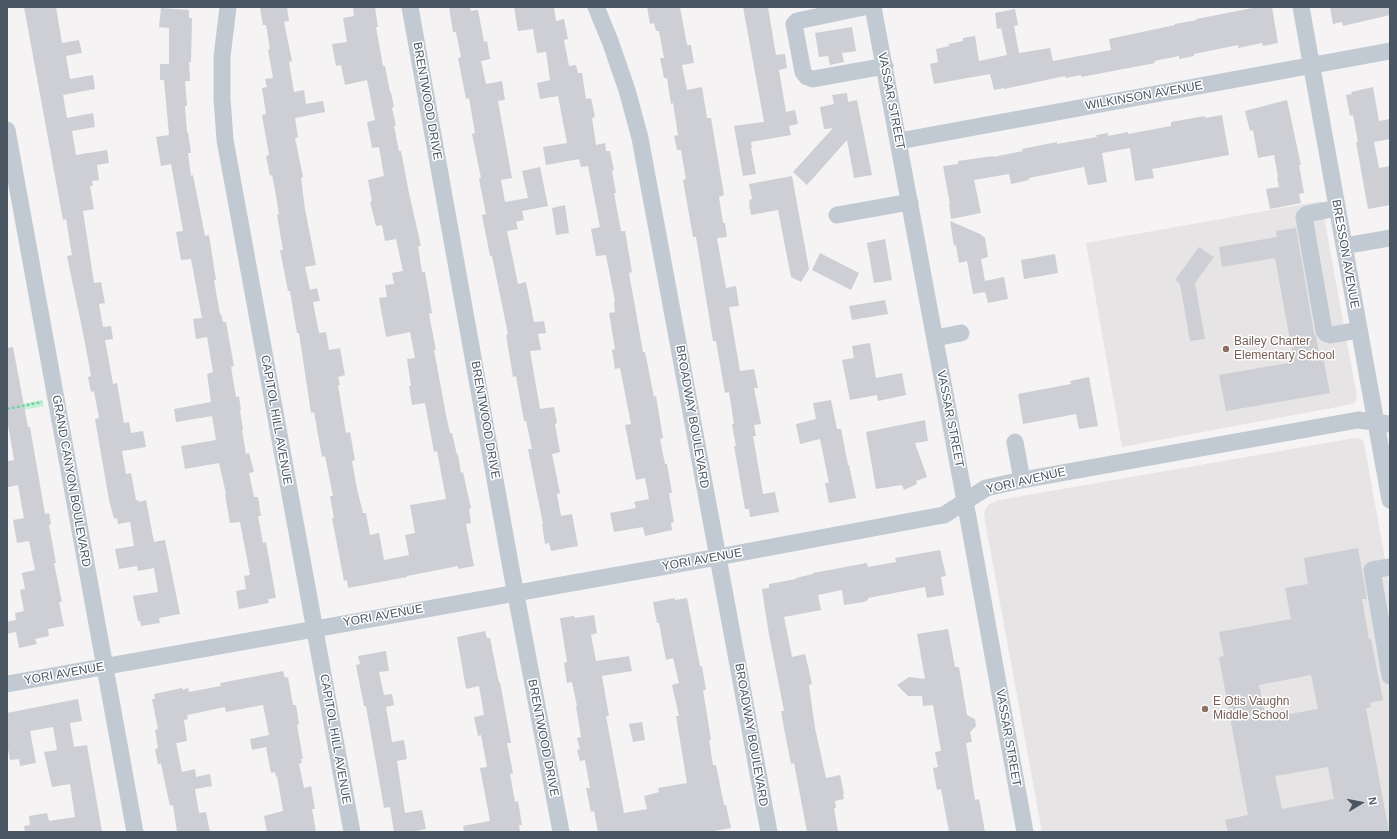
<!DOCTYPE html>
<style>
body{margin:0}
#map{position:relative;width:1397px;height:839px;overflow:hidden;background:#f5f3f3;font-family:Arial,sans-serif}
canvas{display:block}
.frame{position:absolute;inset:0;border:8px solid #4a5661;pointer-events:none}
.north{position:absolute;left:1341px;top:783px;width:40px;height:40px;-webkit-text-stroke:3px #fff;paint-order:stroke;rotate:80deg;font-size:11px;font-weight:700;line-height:16px;text-align:center;color:#4a5661}
.north::after{content:'';display:block;margin:auto;width:14px;height:18px;background:#4a5661;clip-path:polygon(50% 0,100% 100%,50% 72%,0 100%)}
</style>
<div id="map">
<canvas width="1397" height="839"></canvas>
<div class="frame"></div>
<div class="north">N</div>
</div>
<script>
const ctx = document.querySelector('canvas').getContext('2d');
ctx.lineJoin = 'round';
function fill(path, color) {
  ctx.fillStyle = color;
  ctx.fill(path, 'evenodd');
}
function shape(rows) {
  const path = new Path2D();
  for (const r of rows) {
    path.moveTo(r[0], r[1]);
    for (let i = 2; i < r.length; i += 2) path.lineTo(r[i], r[i + 1]);
  }
  return path;
}
function stroke(path, color, width, dash) {
  ctx.strokeStyle = color;
  ctx.lineWidth = width;
  ctx.lineCap = dash ? 'butt' : 'round';
  ctx.setLineDash(dash || []);
  ctx.stroke(path);
}
function write(font, color, halo, rows, align = 'center') {
  ctx.font = font + ' Arial,sans-serif';
  ctx.lineWidth = 3;
  ctx.setLineDash([]);
  ctx.textBaseline = 'middle';
  ctx.strokeStyle = halo;
  ctx.fillStyle = color;
  for (const [text, x, y, turn = 0] of rows) {
    ctx.save();
    ctx.translate(x, y);
    ctx.rotate((+turn || 0) * Math.PI / 180);
    ctx.textAlign = isNaN(turn) ? turn : align;
    if (halo) ctx.strokeText(text, 0, 0);
    ctx.fillText(text, 0, 0);
    ctx.restore();
  }
}
fill(shape([
 [1321,201,1357,397,1356,401,1353,404,1122,447,1086,243],
 [1355,438,1361,439,1364,443,1390,587,1390,832,1042,832,985,521,984,512,988,505,999,500]
]), '#e6e4e5');
fill(shape([
 [42,400,44,406,7,413,7,407]
]), '#c3f1d5');
fill(shape([
 [24,7,56,7,62,43,79,40,82,53,66,56,70,79,93,75,95,89,63,95,67,118,93,113,95,127,72,131,76,155,107,150,109,163,97,165,99,180,92,181,93,186,90,186,94,209,83,211,94,283,101,282,105,303,99,304,103,327,111,326,113,339,105,340,113,384,117,383,124,423,129,422,131,433,143,431,146,447,122,451,126,474,131,473,136,500,138,500,139,502,146,500,154,542,165,540,180,614,159,618,160,623,141,626,140,621,138,621,133,596,158,592,154,568,138,571,137,566,119,569,115,549,134,546,130,522,118,524,117,518,114,519,109,500,95,419,99,418,94,391,91,392,88,377,91,376,85,343,67,256,72,255,66,219,63,220],
 [268,7,287,7,289,21,284,22,292,61,289,62,294,92,304,90,306,104,323,101,325,112,295,118,298,137,295,138,303,177,301,178,305,209,316,265,305,267,310,290,317,288,320,301,313,302,319,333,326,332,329,350,340,348,345,375,338,377,340,385,338,385,346,433,350,432,355,460,352,461,357,489,363,513,366,513,370,535,379,533,384,560,409,555,405,535,415,533,410,505,446,499,437,451,434,452,425,403,412,405,409,386,411,386,407,359,415,358,410,332,386,337,379,298,387,297,385,285,394,284,392,273,403,271,396,239,385,241,382,225,376,226,370,202,372,201,368,180,384,176,379,147,372,148,367,122,375,120,367,80,345,85,341,65,336,66,332,44,347,42,343,18,354,16,353,7,375,7,378,27,376,27,383,66,385,66,390,92,391,92,394,107,392,108,396,126,394,126,399,151,401,151,409,193,421,246,418,246,422,272,425,272,432,313,429,314,436,350,434,350,446,415,450,433,452,433,457,455,458,454,461,473,463,472,468,495,471,508,469,509,471,523,466,524,474,566,458,569,458,566,407,576,407,577,348,588,347,580,344,581,332,518,334,518,330,496,333,496,325,456,322,457,314,412,311,413,299,333,297,333,290,291,288,291,280,250,283,250,277,215,279,214,275,190,272,175,270,176,266,156,269,155,262,115,266,114,262,88,267,87,265,79,273,78,268,50,270,49,266,25,263,25,260,8],
 [449,7,470,7,471,11,478,10,484,42,487,41,490,59,481,61,486,84,502,81,505,100,498,101,512,178,501,180,505,202,528,198,522,171,540,167,548,206,522,211,524,220,516,222,518,229,507,231,518,284,526,282,534,322,544,321,546,333,538,334,541,350,530,351,540,409,554,407,557,423,555,424,560,452,552,454,560,493,557,494,561,516,572,514,578,546,551,551,549,543,545,544,542,524,543,524,528,449,532,449,526,421,524,421,516,376,513,377,506,335,508,334,492,256,490,256,482,215,486,214,479,179,481,178,472,134,475,133,469,98,466,99,458,58,461,57,456,32,453,32],
 [514,7,554,7,556,21,564,19,568,39,564,40,569,66,576,65,578,73,582,73,586,99,591,98,595,117,592,118,596,145,605,143,606,151,610,151,614,170,612,171,616,193,614,193,621,231,625,231,632,272,629,273,643,352,645,352,654,397,656,396,663,438,660,439,665,464,667,464,672,493,669,493,674,522,671,523,672,530,645,536,643,527,614,532,610,513,636,508,634,502,649,499,645,478,636,480,625,425,631,424,620,368,615,369,612,350,615,349,609,313,615,312,614,302,615,301,606,255,596,256,591,229,600,227,588,166,581,167,579,159,546,165,543,147,567,143,558,96,540,99,537,83,550,80,546,52,537,53,533,29,518,31],
 [647,7,680,7,687,45,691,45,694,63,682,65,687,90,702,87,707,118,711,118,724,195,719,197,723,223,725,223,727,237,717,238,726,288,736,286,739,306,729,307,740,371,754,369,758,388,754,388,761,424,754,425,756,436,753,436,763,494,775,492,779,512,750,517,749,509,745,509,734,446,736,446,732,424,734,424,729,392,725,393,716,341,713,341,696,237,693,237,683,180,686,179,681,150,677,150,674,136,678,135,673,103,671,104,667,78,664,78,660,58,664,58,659,31,656,31,654,23,650,24],
 [743,7,768,7,776,55,785,54,787,68,779,70,786,112,795,110,798,124,789,126,791,135,751,142,752,148,751,148,756,174,743,176,734,126,764,122],
 [1258,7,1272,7,1278,43,1263,46,1262,43,1238,48,1238,45,1194,54,1194,56,1179,59,1179,56,1154,61,1155,63,1081,77,1081,75,1065,78,1065,76,1004,89,1004,88,994,90,990,74,934,84,930,64,938,62,936,49,949,46,949,44,963,41,963,38,975,36,979,61,1007,55,1001,28,997,29,995,13,1015,9,1018,25,1014,26,1019,53,1050,48,1053,61,1111,50,1109,39,1175,25,1175,24,1197,20,1196,19],
 [1330,7,1390,7,1390,15,1343,26,1342,22,1333,24],
 [161,8,189,10,189,18,192,18,191,62,189,62,190,81,185,81,187,106,185,106,187,133,188,132,191,153,188,153,191,176,193,175,205,236,209,235,216,280,214,280,220,314,221,314,223,322,226,322,229,339,234,366,231,367,236,397,239,396,241,411,240,411,243,429,242,430,246,454,249,453,254,472,249,473,254,497,258,497,261,516,258,516,263,543,266,542,276,598,268,599,269,603,239,609,236,591,246,589,244,576,250,575,240,522,230,523,225,494,226,494,219,463,185,469,181,446,216,440,212,416,176,422,174,409,211,402,207,374,213,372,207,337,196,339,193,319,202,318,191,259,181,260,176,232,183,231,171,164,161,166,156,137,169,135,164,80,160,80,160,64,169,64,169,28,159,27],
 [852,27,856,51,842,53,844,62,830,65,828,56,819,57,815,33],
 [1373,87,1379,121,1390,119,1390,139,1374,142,1379,168,1390,166,1390,205,1368,209,1356,142,1358,142,1353,115,1350,116,1346,95,1352,94,1351,92],
 [847,93,848,102,857,100,872,175,854,178,847,140,807,185,793,172,833,128,824,129,820,107,834,104,832,95],
 [1287,100,1301,165,1299,165,1304,193,1299,194,1301,203,1270,209,1266,189,1279,187,1277,177,1278,177,1274,155,1258,158,1253,130,1250,131,1245,111],
 [1222,115,1229,155,1152,169,1154,178,1135,181,1130,148,1102,153,1107,182,1088,185,1084,167,1029,178,1029,180,1011,184,1009,174,974,180,981,213,951,219,949,204,950,204,943,166,958,164,958,161,993,156,993,157,1023,151,1022,149,1057,142,1057,144,1097,137,1096,135,1108,133,1108,136,1128,132,1128,134,1171,126,1171,122,1205,116,1205,118],
 [792,176,809,269,801,282,791,277,778,210,751,215,749,203,750,203,749,200,752,199,749,184],
 [565,205,569,233,556,235,552,208],
 [950,221,980,234,985,238,988,257,981,259,985,281,1004,277,1008,299,988,303,985,292,973,294,967,261,959,263,956,245,954,246],
 [1296,228,1314,333,1316,337,1320,357,1323,357,1330,393,1226,411,1219,375,1294,362,1275,258,1222,267,1219,247,1277,237,1276,231],
 [885,239,892,280,874,283,867,243],
 [1199,247,1214,257,1195,283,1205,339,1190,341,1180,284,1175,280],
 [820,253,859,273,851,290,812,270],
 [1055,254,1058,273,1024,279,1021,260],
 [885,300,888,314,852,320,849,306],
 [870,343,876,378,902,373,906,395,878,401,877,395,850,400,842,360,854,358,852,346],
 [13,347,28,427,30,427,45,514,49,513,51,524,49,525,56,563,54,563,62,602,59,602,64,626,48,629,49,636,35,639,37,644,19,648,16,632,7,634,7,622,16,620,15,613,24,611,20,590,25,589,22,573,35,570,29,541,17,543,13,520,24,518,18,485,8,487,7,481,7,461,14,460,7,419,7,348],
 [1089,377,1098,426,1079,429,1076,414,1023,424,1018,394,1071,384,1070,381],
 [831,400,837,429,841,429,848,465,849,465,856,498,829,503,825,483,829,483,820,439,800,444,796,424,816,419,813,403],
 [925,420,928,441,915,443,927,477,916,481,917,484,904,490,902,485,876,489,866,432],
 [1358,548,1367,599,1362,599,1369,639,1371,639,1383,700,1370,703,1371,707,1366,708,1389,832,1228,832,1225,820,1248,815,1219,657,1224,656,1219,632,1291,619,1285,588,1308,584,1304,558],
 [1311,675,1318,709,1266,718,1259,685],
 [1328,767,1334,799,1282,809,1275,776],
 [940,550,946,576,941,577,944,595,927,598,925,587,868,598,868,600,864,602,844,605,842,590,818,595,821,610,784,617,792,657,805,654,808,666,812,684,809,685,815,728,826,778,840,775,844,794,843,794,844,799,835,801,836,808,834,808,838,832,807,832,794,763,791,764,784,728,781,711,784,711,768,629,762,589,769,588,769,584,796,579,796,578,813,574,813,573,867,563,868,567,896,562,895,558],
 [675,598,675,600,687,598,700,666,702,666,706,690,703,690,711,740,709,740,713,765,716,765,724,805,726,805,731,828,708,832,598,832,594,811,591,812,586,788,590,788,585,760,580,761,577,750,580,749,577,738,581,737,576,706,577,706,572,682,567,683,564,663,567,662,560,618,574,616,575,618,594,615,597,633,591,635,596,661,629,656,632,671,602,676,609,716,606,716,624,813,647,809,644,796,659,792,658,788,687,783,676,716,679,716,672,685,679,683,673,658,666,660,659,623,657,623,653,602],
 [948,629,955,667,959,667,967,715,975,719,976,726,970,732,972,742,966,743,975,800,979,799,985,832,949,832,941,789,937,790,933,768,938,767,935,752,941,751,933,705,923,706,922,696,908,696,897,685,909,677,925,679,917,634],
 [485,631,487,638,490,638,499,683,500,682,503,698,511,743,507,743,513,773,510,774,515,802,518,801,522,825,519,825,520,832,464,832,463,826,490,821,480,768,487,767,481,735,478,736,474,717,484,715,479,686,466,689,457,637],
 [386,651,389,671,379,672,384,695,392,694,394,705,386,707,392,742,404,740,407,759,397,761,405,813,422,810,426,829,410,832,394,832,390,807,384,808,366,706,364,706,356,665,360,664,358,656],
 [283,671,285,678,288,677,293,705,296,705,299,724,297,725,303,759,301,759,302,763,299,764,304,788,311,786,315,809,312,809,316,832,267,832,264,816,283,811,277,776,276,777,275,772,271,773,266,747,252,750,250,739,269,735,263,705,226,712,225,707,187,715,188,719,184,720,187,741,176,743,182,772,195,769,196,777,210,774,212,786,195,789,199,813,206,812,210,832,177,832,173,805,170,806,161,764,158,764,155,749,158,748,155,730,158,729,152,699,155,699,154,694,182,688,183,690,188,688,189,692,221,686,220,683],
 [78,699,82,721,70,723,74,747,87,745,102,832,25,832,24,826,30,825,29,816,47,813,49,821,75,817,70,784,52,787,44,752,57,750,53,727,30,731,36,763,20,766,19,759,10,760,7,744,7,713],
 [642,722,645,740,633,742,629,724]
]), '#cdcfd5');
stroke(shape([
 [7,409,42,402]
]), '#7ad0a6', 2.5, [3, 2]);
stroke(shape([
 [228,7,222,57,222,98,225,140,352,832],
 [410,7,512,574,561,832],
 [596,7,610,41,627,90,640,138,769,832],
 [864,7,797,21,794,24,803,72,807,77,813,79,885,66],
 [873,7,965,501,1025,832],
 [1301,7,1390,500],
 [7,130,135,832],
 [899,141,1390,51],
 [1337,208,1307,214,1304,217,1324,331,1327,334,1331,335,1359,330],
 [837,215,910,202],
 [1344,246,1390,238],
 [935,338,961,333],
 [1015,442,1022,480],
 [1390,567,1372,570,1390,676],
 [7,684,718,557,938,516,944,515,986,488,1022,480,1358,420,1390,424]
]), '#c1cad2', 17);
for (const [x, y, r, color] of [
 [1226,349,4,"#8d6e63"],
 [1205,709,4,"#8d6e63"]
]) {
  const dot = new Path2D();
  dot.arc(x, y, r, 0, 2 * Math.PI);
  ctx.fillStyle = color;
  ctx.fill(dot);
  stroke(dot, '#fff', 1.5);
}
write('12px', '#4a5661', '#fff', [
 ["WILKINSON AVENUE",1144,96,-10],
 ["BRENTWOOD DRIVE",427,101,80],
 ["VASSAR STREET",891,101,79],
 ["BRESSON AVENUE",1345,254,80],
 ["BROADWAY BOULEVARD",692,417,80],
 ["VASSAR STREET",950,419,79],
 ["CAPITOL HILL AVENUE",276,420,80],
 ["BRENTWOOD DRIVE",485,420,80],
 ["GRAND CANYON BOULEVARD",71,481,80],
 ["YORI AVENUE",1026,481,-13],
 ["YORI AVENUE",702,560,-10],
 ["YORI AVENUE",383,616,-10],
 ["YORI AVENUE",64,674,-10],
 ["BROADWAY BOULEVARD",751,735,80],
 ["BRENTWOOD DRIVE",543,738,79],
 ["VASSAR STREET",1008,738,80],
 ["CAPITOL HILL AVENUE",335,739,80]
]);
write('12px', '#785e54', '#fff', [
 ["Bailey Charter",1234,342],
 ["Elementary School",1234,356],
 ["E Otis Vaughn",1213,702],
 ["Middle School",1213,716]
], 'left');
</script>
